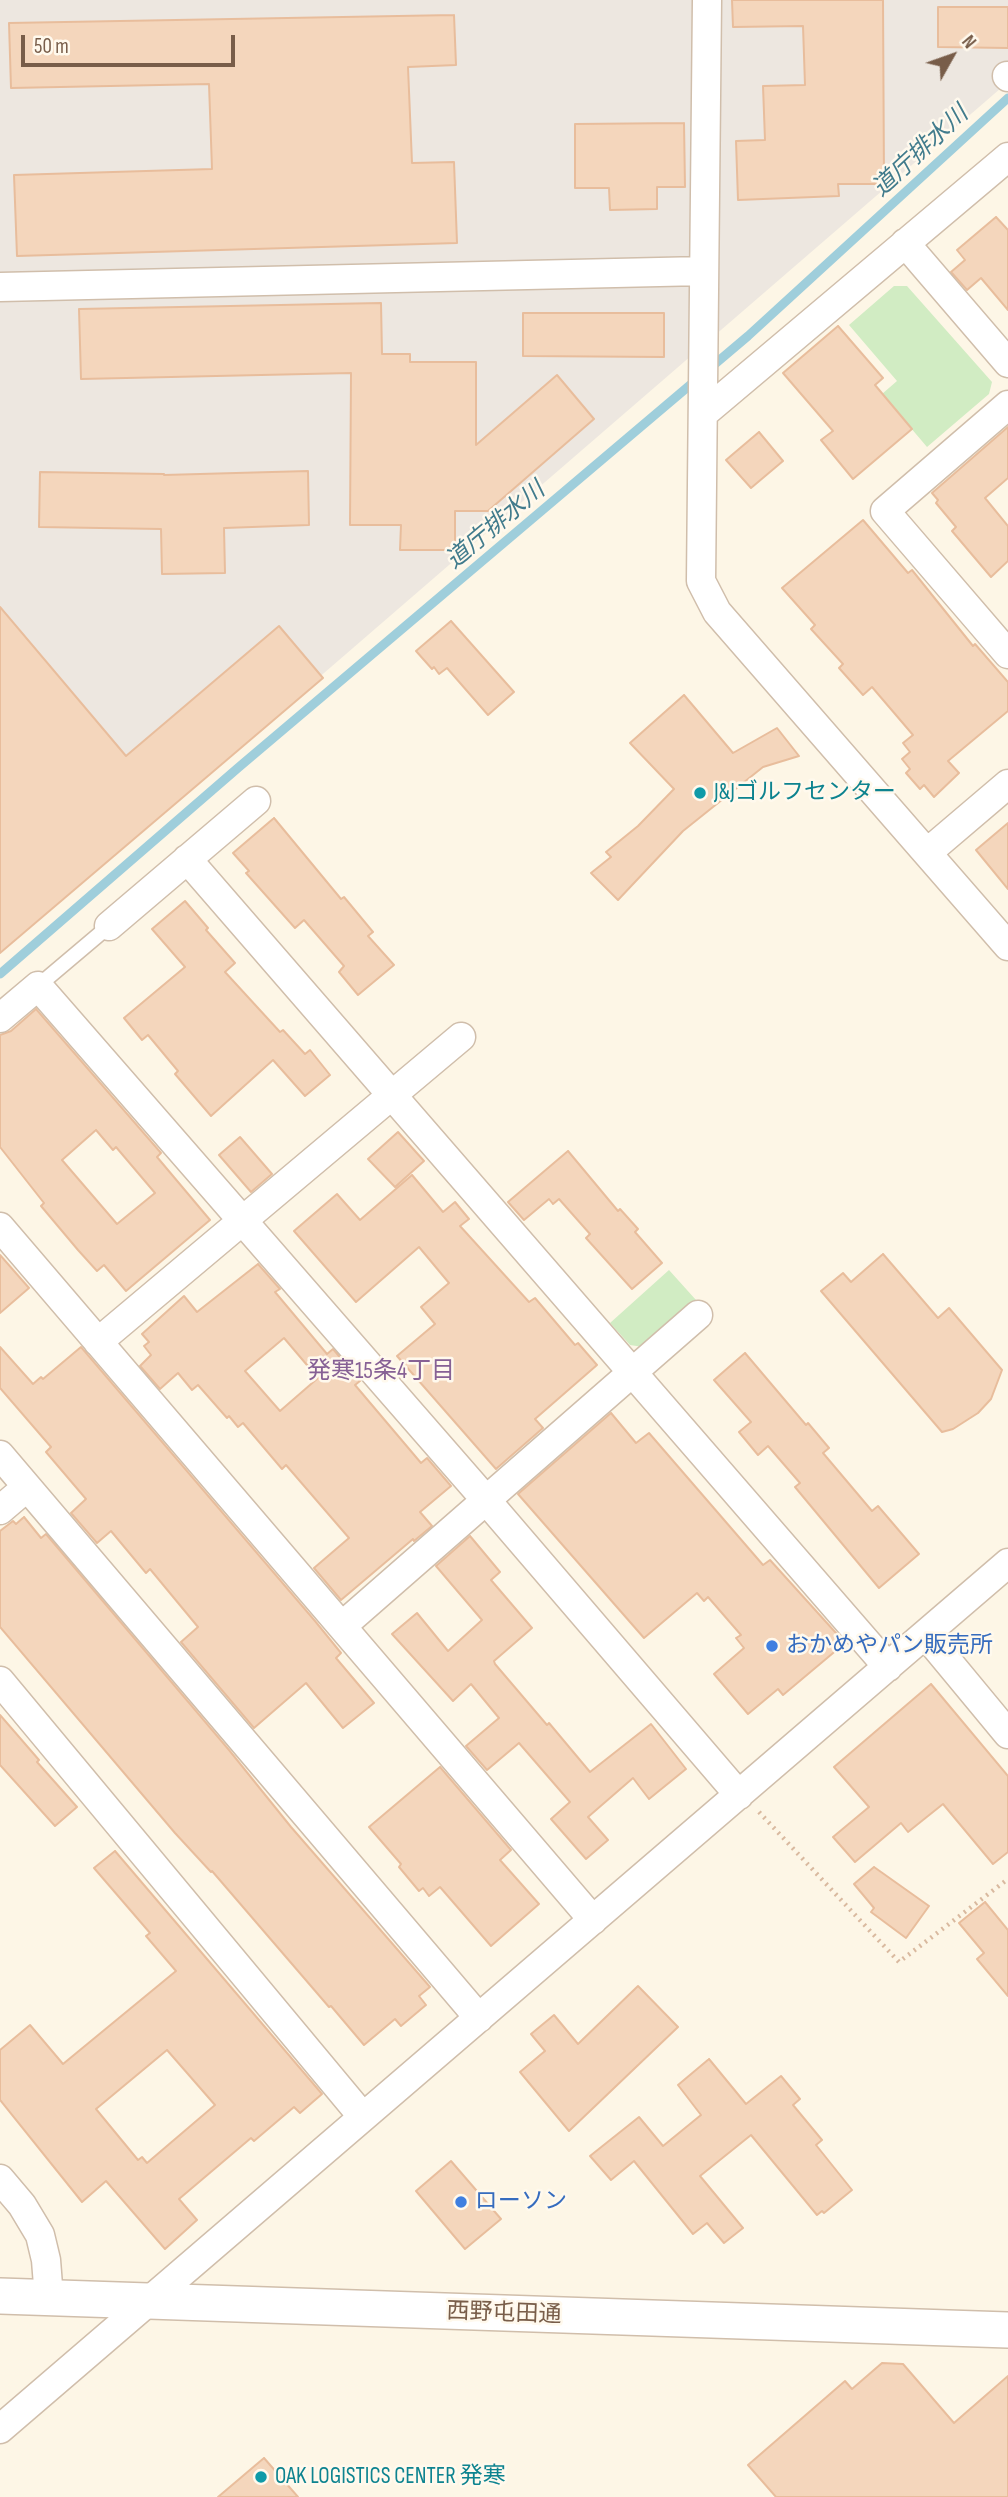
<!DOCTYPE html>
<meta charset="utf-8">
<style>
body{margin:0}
#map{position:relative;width:1008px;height:2497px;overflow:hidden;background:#fdf6e6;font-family:"Sofia Sans Condensed",sans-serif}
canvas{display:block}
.north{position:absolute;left:917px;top:21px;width:70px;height:70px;-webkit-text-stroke:5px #fff9ed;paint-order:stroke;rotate:50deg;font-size:19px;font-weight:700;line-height:28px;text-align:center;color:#785d49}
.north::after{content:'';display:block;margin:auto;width:24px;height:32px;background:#785d49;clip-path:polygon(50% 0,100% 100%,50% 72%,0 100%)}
.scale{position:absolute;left:21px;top:35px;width:214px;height:32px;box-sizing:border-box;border:4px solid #785d49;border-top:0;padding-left:9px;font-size:21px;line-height:24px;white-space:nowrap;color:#785d49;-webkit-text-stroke:5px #fff9ed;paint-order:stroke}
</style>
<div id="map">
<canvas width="1008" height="2497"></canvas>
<div class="north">N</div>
<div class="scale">50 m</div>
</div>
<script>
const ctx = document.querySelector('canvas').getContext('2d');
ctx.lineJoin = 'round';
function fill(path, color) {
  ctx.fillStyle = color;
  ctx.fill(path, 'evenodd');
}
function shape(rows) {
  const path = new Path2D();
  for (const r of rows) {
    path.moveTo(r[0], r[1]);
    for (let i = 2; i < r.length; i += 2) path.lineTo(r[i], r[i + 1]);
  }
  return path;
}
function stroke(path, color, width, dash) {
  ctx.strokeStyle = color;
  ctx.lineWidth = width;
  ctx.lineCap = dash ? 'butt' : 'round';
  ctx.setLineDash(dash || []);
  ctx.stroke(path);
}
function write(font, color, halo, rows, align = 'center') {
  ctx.font = font + ' "Sofia Sans Condensed","Noto Sans JP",sans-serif';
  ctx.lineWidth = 5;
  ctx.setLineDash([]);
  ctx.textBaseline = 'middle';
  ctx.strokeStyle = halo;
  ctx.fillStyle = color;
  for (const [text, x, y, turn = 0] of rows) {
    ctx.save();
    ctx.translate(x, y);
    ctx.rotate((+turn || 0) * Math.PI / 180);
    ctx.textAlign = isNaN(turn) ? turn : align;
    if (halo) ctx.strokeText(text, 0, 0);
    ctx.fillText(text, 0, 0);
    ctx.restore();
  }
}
fill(shape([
 [0,0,1008,0,1008,82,0,953]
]), '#ede7e0');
fill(shape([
 [894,286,907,286,992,382,989,394,927,447,882,394,897,381,849,325],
 [669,1270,696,1300,643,1347,630,1345,610,1323]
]), '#d1ecc3');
stroke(shape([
 [709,369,748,336,1008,98],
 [0,974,239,767,696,380]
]), '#9fcedb', 9);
const building = shape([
 [732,0,883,0,884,184,838,184,839,196,738,200,736,141,765,140,763,86,805,85,803,26,733,27,732,0],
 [938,7,1008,7,1008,48,938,47,938,7],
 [454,15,456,65,408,67,412,163,454,162,457,243,17,256,14,175,212,169,209,84,11,88,9,23,454,15],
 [684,123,685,187,657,187,657,209,610,210,609,188,575,188,575,124,684,123],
 [996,217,1008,230,1008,310,981,278,967,290,951,272,965,260,957,250,996,217],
 [381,303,382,354,410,354,410,362,476,362,476,445,557,375,594,419,488,511,455,511,455,550,400,550,401,525,350,525,351,373,81,379,79,309,381,303],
 [523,313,664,313,664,357,523,356,523,313],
 [838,326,883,378,875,385,912,429,853,479,821,440,833,431,783,373,838,326],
 [1008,427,1008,478,985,498,1008,526,1008,561,991,577,952,531,956,527,936,503,938,500,932,493,1008,427],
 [759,432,783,461,751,488,726,460,759,432],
 [308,471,309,525,224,528,225,573,162,574,161,529,39,527,40,472,164,474,164,475,308,471],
 [863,520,908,573,912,570,973,646,975,644,1008,682,1008,711,948,761,959,773,934,797,924,785,920,789,906,773,910,769,902,759,910,752,903,743,913,735,872,687,863,695,839,668,843,664,811,629,815,625,782,588,863,520],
 [0,607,126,756,279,626,323,678,0,953,0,607],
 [451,621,514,692,488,715,447,668,439,674,434,667,432,669,416,651,451,621],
 [684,695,733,753,777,728,799,756,763,767,683,831,618,900,591,873,611,857,606,852,638,826,674,789,630,743,684,695],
 [274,818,341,899,344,897,373,932,368,936,394,965,358,995,339,972,344,966,304,920,295,928,246,873,249,871,233,853,274,818],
 [1008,823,1008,889,976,850,1008,823],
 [185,901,208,928,206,930,235,963,225,972,280,1032,283,1030,305,1054,310,1050,330,1075,305,1096,273,1060,211,1116,175,1074,178,1071,148,1035,142,1040,124,1018,185,967,152,929,185,901],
 [36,1009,161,1153,157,1157,210,1220,126,1291,104,1265,97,1271,78,1250,41,1206,44,1203,0,1147,0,1035,11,1031,36,1009],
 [96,1130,113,1150,116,1147,155,1193,117,1224,62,1160,96,1130],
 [398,1132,424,1161,395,1187,368,1159,398,1132],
 [240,1137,272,1174,251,1192,219,1155,240,1137],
 [568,1151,618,1211,620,1209,638,1229,635,1232,662,1263,632,1289,586,1238,590,1234,559,1199,553,1204,549,1199,524,1220,508,1202,568,1151],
 [412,1175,443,1212,455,1202,469,1219,460,1226,529,1302,535,1298,575,1345,578,1343,597,1365,535,1419,543,1428,496,1469,397,1356,435,1324,421,1307,449,1283,419,1247,356,1302,294,1231,337,1194,360,1220,412,1175],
 [883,1254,938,1318,949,1308,1002,1370,991,1399,978,1413,953,1429,942,1432,821,1291,843,1273,851,1282,883,1254],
 [0,1255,29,1288,0,1313,0,1255],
 [258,1264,280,1289,275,1292,327,1354,333,1349,360,1381,355,1385,421,1463,427,1458,451,1486,420,1512,432,1526,414,1541,413,1539,341,1600,314,1568,349,1538,286,1465,282,1469,243,1423,238,1427,229,1416,227,1418,198,1385,192,1390,178,1373,160,1389,140,1366,151,1355,144,1346,149,1342,142,1334,184,1296,197,1312,258,1264],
 [284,1338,318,1378,280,1411,245,1371,284,1338],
 [0,1347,33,1384,41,1377,43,1379,81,1347,315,1621,341,1653,336,1658,374,1703,343,1728,306,1683,254,1728,181,1642,198,1627,150,1569,146,1573,111,1531,97,1543,71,1513,86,1499,46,1452,51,1447,0,1388,0,1347],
 [745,1353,806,1425,808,1423,829,1448,823,1453,872,1511,878,1506,919,1554,879,1588,795,1487,800,1483,768,1446,758,1455,739,1432,751,1422,714,1380,745,1353],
 [611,1413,636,1443,649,1433,763,1565,770,1560,845,1643,783,1695,778,1689,748,1714,714,1674,744,1648,736,1638,741,1635,708,1597,704,1601,697,1593,644,1638,518,1494,611,1413],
 [24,1517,41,1538,46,1534,229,1750,291,1827,430,1987,419,1996,426,2005,401,2026,395,2019,364,2045,331,2006,329,2007,212,1871,211,1872,175,1833,0,1627,0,1531,13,1521,16,1524,24,1517],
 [470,1536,500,1572,491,1580,532,1628,494,1661,495,1664,547,1725,549,1723,590,1772,651,1724,686,1769,649,1799,633,1778,588,1817,608,1840,586,1859,551,1819,570,1802,519,1743,487,1770,466,1746,499,1718,471,1684,453,1701,392,1634,417,1613,448,1651,482,1620,436,1566,470,1536],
 [931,1684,1008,1776,1008,1852,993,1864,943,1804,908,1832,901,1823,855,1862,833,1837,869,1807,834,1767,931,1684],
 [0,1715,39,1760,37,1762,77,1807,55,1826,0,1765,0,1715],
 [440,1767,511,1850,500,1860,539,1904,491,1946,440,1887,429,1896,423,1888,419,1891,399,1867,401,1864,369,1827,440,1767],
 [115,1851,322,2094,300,2113,294,2107,254,2141,251,2138,179,2199,197,2220,165,2249,106,2181,82,2202,0,2100,0,2050,30,2025,63,2064,176,1971,146,1936,150,1933,94,1868,115,1851],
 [167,2050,215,2105,147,2163,142,2157,138,2160,96,2109,167,2050],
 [874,1867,929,1906,906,1938,871,1912,874,1908,854,1884,874,1867],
 [985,1902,1008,1930,1008,1996,977,1959,984,1953,959,1923,985,1902],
 [638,1986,678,2027,569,2131,520,2072,545,2051,531,2034,554,2015,578,2044,638,1986],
 [709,2059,746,2104,781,2076,800,2099,793,2105,822,2140,816,2145,852,2190,824,2213,822,2211,817,2215,751,2135,700,2176,743,2228,724,2243,707,2223,693,2234,634,2161,611,2180,590,2156,639,2117,663,2146,701,2115,678,2085,709,2059],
 [451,2161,501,2219,465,2249,416,2191,451,2161],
 [882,2363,903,2364,954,2423,1008,2376,1008,2497,776,2497,748,2465,845,2381,852,2389,882,2363],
 [264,2458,298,2497,218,2497,264,2458]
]);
fill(building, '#f4d6bc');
stroke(building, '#e8bd9c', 2);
const service = shape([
 [38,986,109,926]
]);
const minor = shape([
 [707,0,701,581,717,612,1008,946],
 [1007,76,1008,77],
 [905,243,1008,363],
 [0,287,703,271],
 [1008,405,885,511,1008,654],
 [703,414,1008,157],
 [928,852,1008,784],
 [187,859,888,1667],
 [109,926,256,801],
 [0,1018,38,986,486,1500,739,1795],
 [0,1227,593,1920],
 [98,1342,461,1037],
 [0,1455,479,2018],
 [0,1510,27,1487],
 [342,1626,698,1315],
 [926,1635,1008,1734],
 [0,1681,363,2117],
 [0,2179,22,2205,40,2235,46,2260,49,2298],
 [0,2429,1008,1563]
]);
const tertiary = shape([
 [0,2296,1008,2330]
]);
stroke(service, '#d0beab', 17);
stroke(minor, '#d0beab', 31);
stroke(tertiary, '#d0beab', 38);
stroke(shape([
 [759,1812,899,1962,1008,1879]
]), '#d9b99f', 4.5, [2, 5]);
stroke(service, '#fff', 14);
stroke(minor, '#fff', 28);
stroke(tertiary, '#fff', 35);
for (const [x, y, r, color] of [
 [700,793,7,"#0f9aa8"],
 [772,1646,7,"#3f7fe0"],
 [461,2202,7,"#3f7fe0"],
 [261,2477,7,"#0f9aa8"]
]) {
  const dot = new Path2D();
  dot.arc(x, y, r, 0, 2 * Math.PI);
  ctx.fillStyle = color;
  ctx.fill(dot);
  stroke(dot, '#fff9ed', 2.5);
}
write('23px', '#0d838f', '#fff9ed', [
 ["J&Jゴルフセンター",714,793],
 ["OAK LOGISTICS CENTER 発寒",275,2477]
], 'left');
write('23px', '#366cbe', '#fff9ed', [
 ["おかめやパン販売所",786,1646],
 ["ローソン",475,2202]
], 'left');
write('23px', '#785d49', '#fff9ed', [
 ["西野屯田通",504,2314,2]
]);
write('italic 24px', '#417b8c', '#fff9ed', [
 ["道庁排水川",921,152,-43],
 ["道庁排水川",496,526,-40]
]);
write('24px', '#876195', '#fff9ed', [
 ["発寒15条4丁目",381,1372]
]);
</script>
